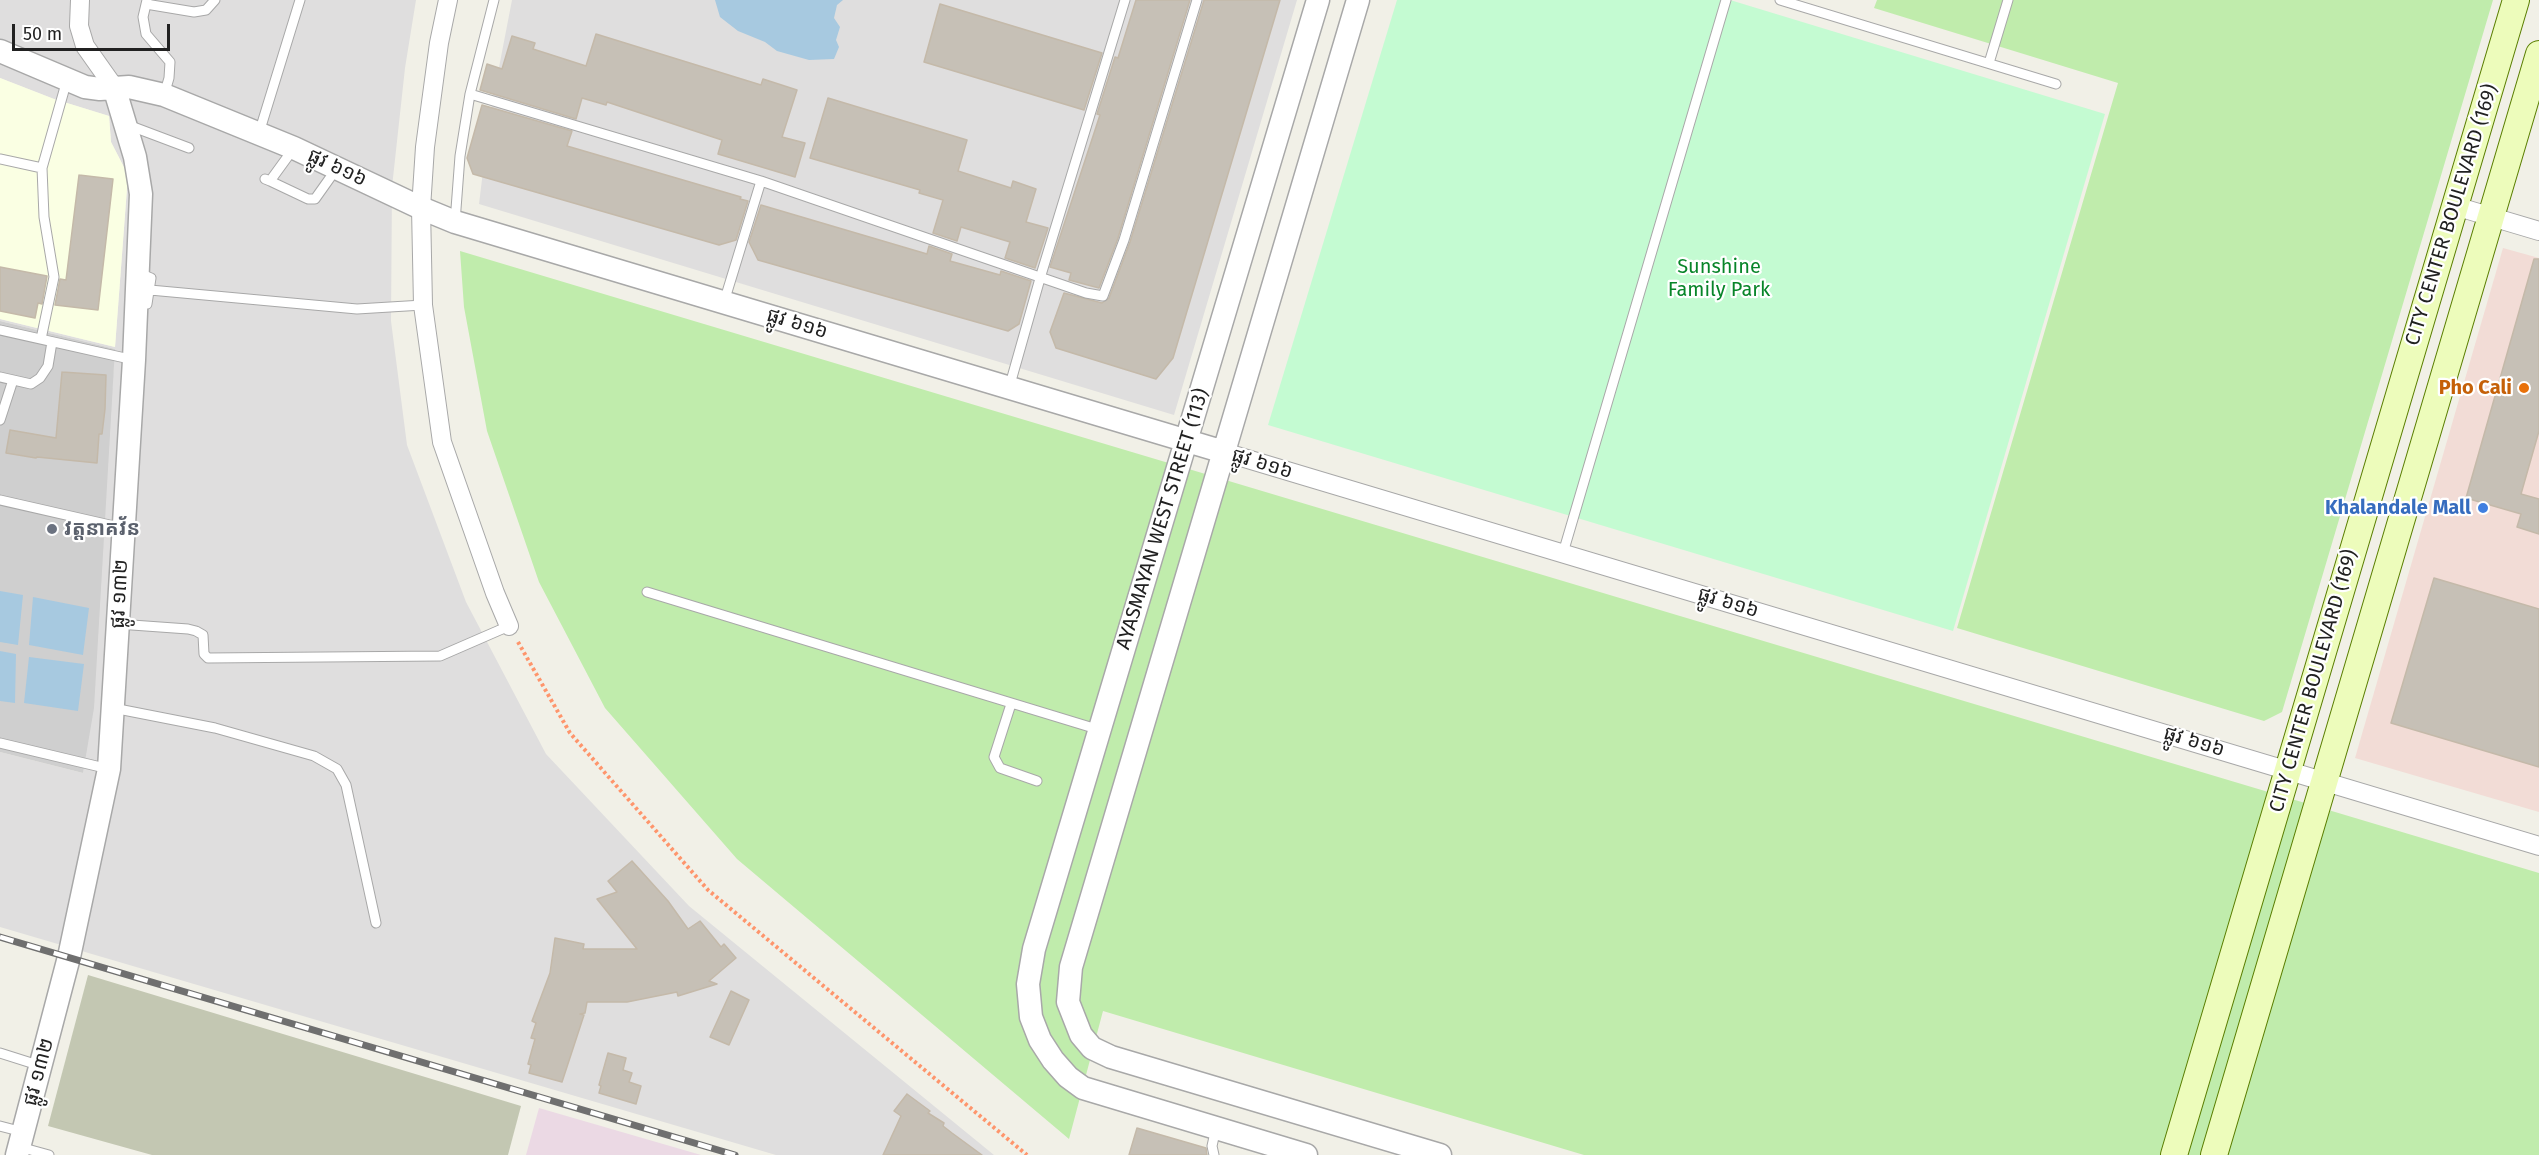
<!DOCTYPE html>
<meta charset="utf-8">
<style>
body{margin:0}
#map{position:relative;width:2539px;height:1155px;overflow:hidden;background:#f1f0e7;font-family:"Fira Sans",sans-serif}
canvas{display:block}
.scale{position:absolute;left:12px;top:24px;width:158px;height:27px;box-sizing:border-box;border:3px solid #212121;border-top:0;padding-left:8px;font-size:18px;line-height:21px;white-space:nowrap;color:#212121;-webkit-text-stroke:4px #fff;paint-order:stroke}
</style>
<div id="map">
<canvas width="2539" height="1155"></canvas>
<div class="scale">50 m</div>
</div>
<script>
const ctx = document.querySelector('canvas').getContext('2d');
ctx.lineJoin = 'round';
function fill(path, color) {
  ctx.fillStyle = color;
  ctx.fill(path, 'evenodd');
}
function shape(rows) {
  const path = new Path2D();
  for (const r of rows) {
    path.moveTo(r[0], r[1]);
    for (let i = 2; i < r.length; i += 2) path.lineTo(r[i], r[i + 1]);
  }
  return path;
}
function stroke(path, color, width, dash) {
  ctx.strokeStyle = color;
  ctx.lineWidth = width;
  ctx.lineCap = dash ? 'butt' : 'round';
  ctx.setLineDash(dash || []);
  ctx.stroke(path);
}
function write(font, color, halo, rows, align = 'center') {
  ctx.font = font + ' "Fira Sans","Noto Sans Khmer",sans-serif';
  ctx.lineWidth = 4.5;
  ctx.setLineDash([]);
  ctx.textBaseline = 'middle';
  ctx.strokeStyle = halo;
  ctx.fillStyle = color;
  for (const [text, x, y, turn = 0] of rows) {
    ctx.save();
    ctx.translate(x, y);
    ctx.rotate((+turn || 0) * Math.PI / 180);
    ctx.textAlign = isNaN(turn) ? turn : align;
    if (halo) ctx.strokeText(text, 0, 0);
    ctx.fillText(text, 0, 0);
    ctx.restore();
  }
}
fill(shape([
 [0,0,416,0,405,68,392,187,391,321,407,445,466,602,546,754,689,906,994,1155,776,1155,0,927,0,752,83,773,115,349,0,321,0,319,115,347,128,175,111,142,109,116,54,99,0,78],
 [512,0,1297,0,1174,415,479,204,490,114]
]), '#dfdede');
fill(shape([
 [2503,248,2539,258,2539,812,2355,758]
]), '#f2dcd6');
fill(shape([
 [539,1108,701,1155,526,1155]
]), '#ebd9e4');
fill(shape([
 [0,78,54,99,109,116,111,142,128,175,115,347,0,319]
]), '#faffe3');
fill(shape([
 [0,321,115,349,94,708,83,773,0,752]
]), '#cfcfcf');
fill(shape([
 [88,975,521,1106,508,1155,152,1155,48,1126]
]), '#c3c7b2');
fill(shape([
 [1877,0,2493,0,2282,712,2264,721,1957,628,2118,83,1874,8],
 [460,251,2539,873,2539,1155,1584,1155,1103,1011,1069,1139,737,859,605,708,539,582,487,431,464,307]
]), '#c0ecac');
fill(shape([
 [1397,0,1730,0,2105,114,1953,631,1268,425]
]), '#c4fbd2');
fill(shape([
 [715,0,843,0,837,5,834,18,840,27,836,40,839,47,834,59,809,60,777,51,765,42,738,31,720,17],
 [0,591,23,595,18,645,0,642],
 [33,597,89,608,83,655,29,645],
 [0,651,16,654,15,703,0,701],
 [29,657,84,664,78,711,24,703]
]), '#a7c9e0');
const building = shape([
 [1136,0,1190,0,1118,238,1099,288,1069,280,1071,273,1050,267,1100,115,1097,114,1115,57,1118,58,1136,0],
 [1204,0,1280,0,1173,358,1156,379,1056,348,1050,332,1064,293,1102,303,1109,298,1130,242,1204,0],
 [940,4,1102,53,1084,110,924,62,940,4],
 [596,34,761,85,763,79,797,90,782,137,805,143,795,177,718,154,722,140,607,102,606,105,582,98,576,119,480,90,487,64,502,69,512,36,535,43,533,49,586,66,596,34],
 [828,98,967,140,958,171,1011,188,1013,181,1036,189,1026,222,1048,228,1035,268,1005,258,1010,242,961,227,957,241,933,233,943,200,919,193,920,190,810,158,828,98],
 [482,105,572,131,567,146,741,197,740,199,748,201,736,240,719,245,473,174,467,158,482,105],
 [79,175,113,179,98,310,55,305,60,279,66,280,79,175],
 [761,205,927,254,929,246,952,254,950,261,1000,275,1001,271,1031,281,1019,324,1008,331,758,260,749,242,761,205],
 [2534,259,2539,259,2539,431,2521,494,2539,499,2539,534,2517,527,2521,514,2466,498,2534,259],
 [0,267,47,276,42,304,38,303,35,318,0,311,0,267],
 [62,372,106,375,105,409,102,434,99,434,97,463,37,457,36,458,6,453,10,430,56,438,62,372],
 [2434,578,2539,609,2539,767,2391,723,2434,578],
 [632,861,668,901,688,929,700,921,721,947,724,944,736,958,709,981,717,984,678,996,677,992,627,1002,587,1002,585,1013,580,1014,584,1015,562,1082,529,1073,531,1065,528,1064,535,1039,531,1038,536,1023,532,1021,550,973,555,938,584,944,583,949,637,949,597,899,617,892,608,881,632,861],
 [731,991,749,1000,729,1045,710,1037,731,991],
 [608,1053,626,1058,623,1070,632,1073,629,1082,641,1086,636,1104,599,1093,601,1086,599,1085,608,1053],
 [907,1094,930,1111,928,1113,944,1123,943,1126,952,1133,982,1155,883,1155,901,1116,894,1111,907,1094],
 [1137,1128,1206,1148,1207,1155,1129,1155,1137,1128]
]);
fill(building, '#c6c0b6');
stroke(building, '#c4b9a9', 1.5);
const service = shape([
 [147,0,143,17,146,34,170,62,169,78,164,95],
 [1780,0,2056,84],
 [146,4,194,12,206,10,215,0],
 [1989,63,2008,0],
 [470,94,761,181,1086,293,1103,296,1124,240,1197,0],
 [128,125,189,148],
 [259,133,300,0],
 [0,159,42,168],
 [265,179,270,181,294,148],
 [270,181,308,199,315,199,337,168],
 [455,222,460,156,470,94,494,0],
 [150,290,357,309,423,305],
 [724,302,761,181],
 [138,305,147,304,151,278,139,273],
 [0,330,134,360],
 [41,339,54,277,44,217,42,168,67,80],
 [0,377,31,384,40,378,48,366,52,342],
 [1009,388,1041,275,1125,0],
 [0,420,13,380],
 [0,500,123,528],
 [1563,553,1726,0],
 [647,592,1100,730],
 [118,624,188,629,196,631,203,635,204,654,208,658,440,656,509,626],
 [1011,704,994,757,1000,768,1037,781],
 [113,708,215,728,314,756,337,769,346,785,376,923],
 [0,743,109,769],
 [0,1053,41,1066],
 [0,1126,23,1132],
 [20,1147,49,1155],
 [1214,1155,1212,1146,1216,1128]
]);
const minor = shape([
 [80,0,79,26,85,46,114,87],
 [448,0,439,43,425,147,421,208,423,305,442,442,495,593,509,626],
 [2455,206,2539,231],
 [1224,452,2539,846]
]);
const tertiary = shape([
 [1358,0,1071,967,1068,1002,1081,1035,1092,1048,1111,1057,1440,1155],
 [0,51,85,87,100,89,129,87,164,95,294,148,421,208,455,222,1224,452],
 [17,1155,69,957,109,769,134,360,141,194,135,157,114,87],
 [1306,1155,1083,1088,1068,1077,1053,1060,1040,1040,1031,1017,1028,984,1034,949,1318,0]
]);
const secondary = shape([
 [2174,1155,2516,0],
 [2214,1155,2539,54]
]);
stroke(service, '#a8a8a8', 11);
stroke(minor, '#a8a8a8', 20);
stroke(tertiary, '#a8a8a8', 25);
stroke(secondary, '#5a7e01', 28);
stroke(shape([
 [518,642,570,733,708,890,1027,1155]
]), '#fe956c', 4, [3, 3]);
stroke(service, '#fff', 9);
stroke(minor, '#fff', 18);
stroke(tertiary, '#fff', 22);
stroke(secondary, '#edfcbb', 26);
const rail = shape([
 [0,937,735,1155]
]);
stroke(rail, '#6f6f6f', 7);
stroke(rail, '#fff', 4.5, [14]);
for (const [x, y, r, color] of [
 [2524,388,6,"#e8710a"],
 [2483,508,6,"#3f7fe0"],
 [52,529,6,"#6b7280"]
]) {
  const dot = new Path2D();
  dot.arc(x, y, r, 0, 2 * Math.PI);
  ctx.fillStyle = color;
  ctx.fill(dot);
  stroke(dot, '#fff', 2);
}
write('20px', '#212121', '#fff', [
 ["ផ្លូវ ៦១៦",337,168,25],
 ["CITY CENTER BOULEVARD (169)",2452,215,-73],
 ["ផ្លូវ ៦១៦",797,324,17],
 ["ផ្លូវ ៦១៦",1262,464,17],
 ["AYASMAYAN WEST STREET (113)",1163,519,-73],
 ["ផ្លូវ ១៣២",120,594,-87],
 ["ផ្លូវ ៦១៦",1728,603,17],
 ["CITY CENTER BOULEVARD (169)",2314,681,-74],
 ["ផ្លូវ ៦១៦",2194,742,17],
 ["ផ្លូវ ១៣២",39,1072,-75]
]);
write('20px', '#088529', '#fff', [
 ["Sunshine",1719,267],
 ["Family Park",1719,290]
]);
write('bold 20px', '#c56008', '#fff', [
 ["Pho Cali",2512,388]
], 'right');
write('bold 20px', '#366cbe', '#fff', [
 ["Khalandale Mall",2471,508]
], 'right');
write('bold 20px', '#5b616d', '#fff', [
 ["វត្តនាគវ័ន",64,529]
], 'left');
</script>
